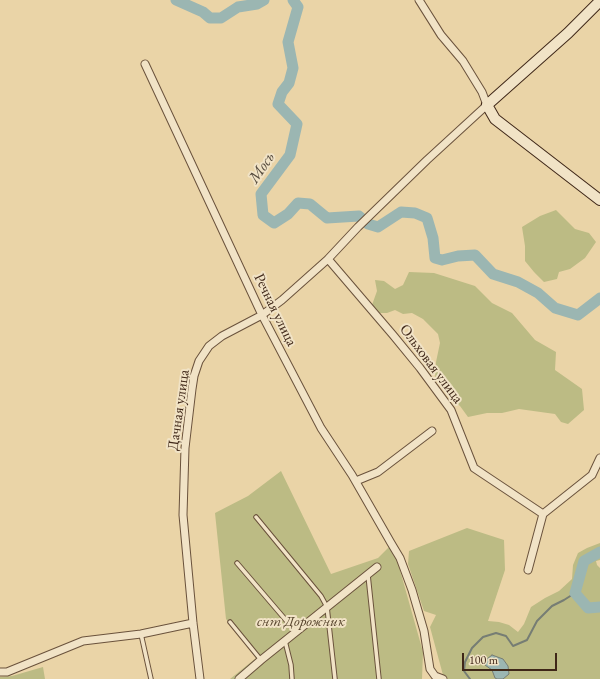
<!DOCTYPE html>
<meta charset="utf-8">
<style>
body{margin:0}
#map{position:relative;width:600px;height:679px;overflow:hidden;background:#ead4a7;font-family:"EB Garamond",serif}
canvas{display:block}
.scale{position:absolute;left:462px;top:653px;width:95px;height:18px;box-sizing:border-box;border:2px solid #3f2718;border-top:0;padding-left:5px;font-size:12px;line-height:14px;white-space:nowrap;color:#3f2718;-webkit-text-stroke:3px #f1e3c6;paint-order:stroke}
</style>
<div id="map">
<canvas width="600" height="679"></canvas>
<div class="scale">100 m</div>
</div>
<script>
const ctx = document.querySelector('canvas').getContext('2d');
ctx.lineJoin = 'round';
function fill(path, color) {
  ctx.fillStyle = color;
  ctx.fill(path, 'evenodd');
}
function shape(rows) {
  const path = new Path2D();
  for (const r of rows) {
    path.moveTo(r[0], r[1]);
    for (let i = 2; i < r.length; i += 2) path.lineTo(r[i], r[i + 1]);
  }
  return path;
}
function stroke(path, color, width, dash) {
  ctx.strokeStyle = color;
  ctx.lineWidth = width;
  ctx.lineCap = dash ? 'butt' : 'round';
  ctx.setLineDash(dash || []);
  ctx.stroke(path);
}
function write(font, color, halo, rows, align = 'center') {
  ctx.font = font + ' "EB Garamond",serif';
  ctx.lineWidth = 4;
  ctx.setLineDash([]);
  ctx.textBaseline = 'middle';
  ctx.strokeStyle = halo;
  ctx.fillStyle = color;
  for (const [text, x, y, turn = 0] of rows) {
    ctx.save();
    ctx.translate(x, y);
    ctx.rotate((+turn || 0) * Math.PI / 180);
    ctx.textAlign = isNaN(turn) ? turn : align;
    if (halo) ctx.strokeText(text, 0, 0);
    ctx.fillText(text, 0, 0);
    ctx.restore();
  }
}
fill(shape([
 [556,210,575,229,589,233,596,242,585,258,570,269,559,272,557,279,544,282,534,272,525,261,525,246,522,227,540,216],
 [409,272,434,273,475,286,492,303,512,313,535,340,556,352,555,370,582,389,584,410,568,424,561,422,555,414,519,409,502,413,487,413,468,417,460,406,454,401,435,379,436,362,440,343,438,334,423,319,412,313,403,314,395,310,387,313,380,313,372,305,377,291,375,280,384,281,395,289,403,285],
 [281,471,331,574,378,558,389,547,396,556,423,652,422,679,230,679,256,658,226,619,215,513,248,496],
 [467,528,504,540,505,570,488,621,499,622,509,625,518,632,524,624,531,607,545,598,559,591,572,579,573,565,578,553,587,548,600,543,600,560,596,561,597,565,600,568,600,679,448,679,443,675,430,627,436,615,424,611,408,564,409,551],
 [43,667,45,679,0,679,0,677,12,676]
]), '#bcbb84');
const water = shape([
 [492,655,503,659,508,666,509,674,503,679,497,679,495,678,492,670,485,665,487,659,492,655]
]);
fill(water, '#9bb6b2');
stroke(water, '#767d74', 1);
stroke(shape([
 [470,679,464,671,465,662,472,648,483,637,496,633,506,636,513,646,527,640,537,621,552,606,564,600,575,593]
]), '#767d74', 2);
stroke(shape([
 [176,0,203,12,210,18,221,18,238,7,257,4,264,0],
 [293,0,298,7,288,42,293,68,289,83,282,92,278,104,297,124,290,155,261,194,263,215,274,223,288,214,298,203,310,204,327,218,359,216,368,224,378,227,401,212,415,213,427,218,433,238,435,258,442,260,458,256,475,255,493,274,518,282,538,293,555,308,578,315,600,298],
 [600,552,584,561,575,593,588,608,600,607]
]), '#9bb6b2', 11);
const lane = shape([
 [256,517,321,596,327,607,335,679],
 [237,563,296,632],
 [368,575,379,679],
 [230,622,261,660],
 [141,634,151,679],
 [285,641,291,665,292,679]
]);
const street = shape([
 [145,64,262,315,321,428,352,475,391,543,400,558,412,590,424,631,430,669,435,676,443,679],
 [328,259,393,335,420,368,451,410,474,468,543,514],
 [356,481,378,472,432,431],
 [543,514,592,475,600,458],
 [528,570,543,514],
 [0,672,7,672,83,641,141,634,193,623],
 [200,679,193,623,183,515,185,448,192,389,194,376,199,361,209,346,222,336,262,315,282,300,328,259,358,227,427,160,487,105,482,92,463,61,441,35,419,0],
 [239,679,261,660,377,567]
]);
const secondary = shape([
 [600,1,568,33,487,105,495,119,600,200]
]);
stroke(lane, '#6a523c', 5.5);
stroke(street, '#6a523c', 9);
stroke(secondary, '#3f2718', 12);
stroke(lane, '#f1e3c6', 3.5);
stroke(street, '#f1e3c6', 7);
stroke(secondary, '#f1e3c6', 10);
write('15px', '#3f2718', '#f1e3c6', [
 ["Речная улица",275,310,64],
 ["Ольховая улица",431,364,53],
 ["Дачная улица",179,410,-82]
]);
write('italic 15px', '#58452e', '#f1e3c6', [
 ["снт Дорожник",301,622]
]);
write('italic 16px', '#564b3e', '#f1e3c6', [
 ["Мось",262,168,-56]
]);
</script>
